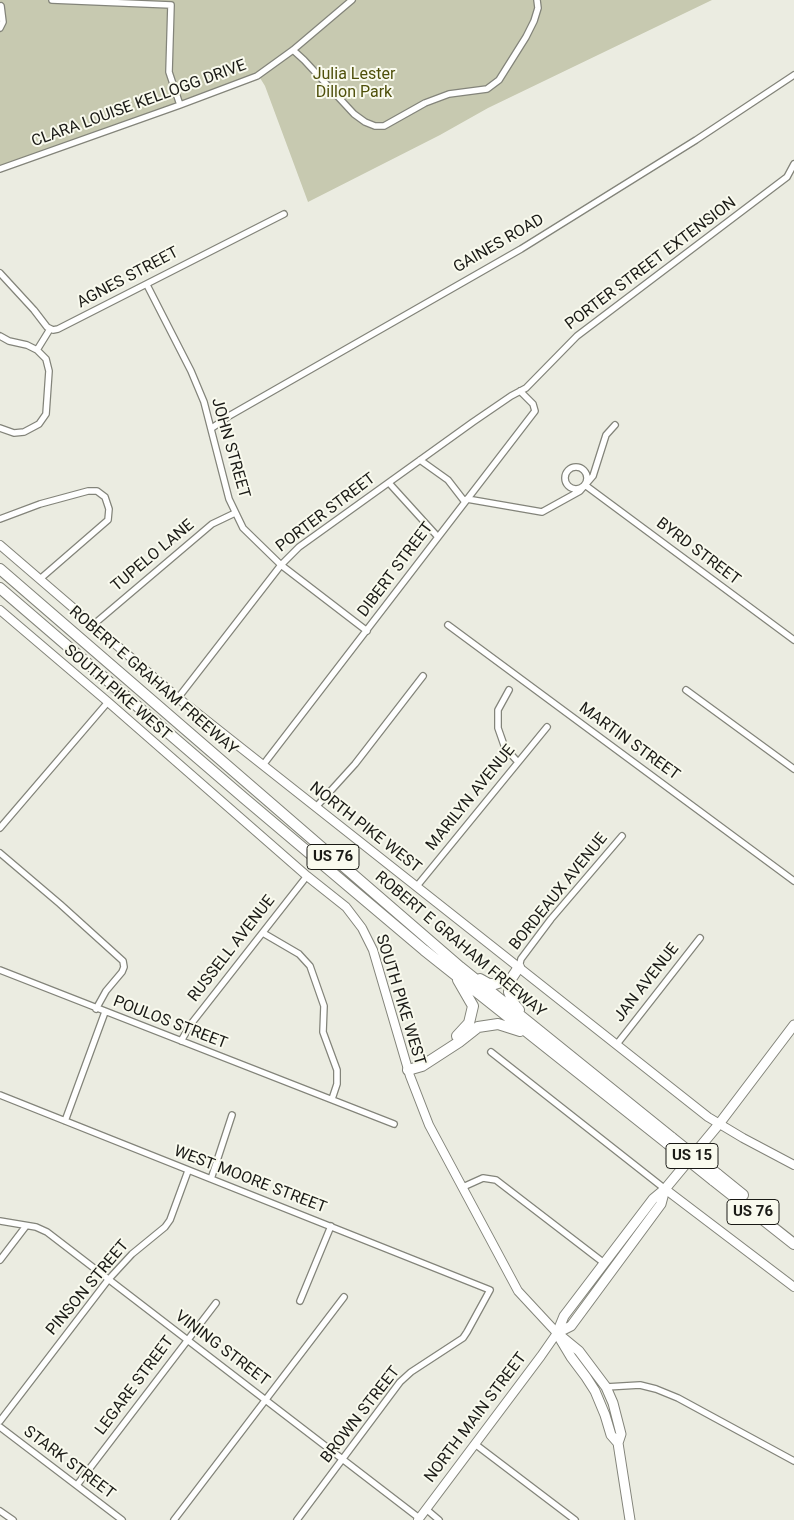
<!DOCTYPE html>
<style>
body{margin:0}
canvas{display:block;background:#ebece1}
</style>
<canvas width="794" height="1520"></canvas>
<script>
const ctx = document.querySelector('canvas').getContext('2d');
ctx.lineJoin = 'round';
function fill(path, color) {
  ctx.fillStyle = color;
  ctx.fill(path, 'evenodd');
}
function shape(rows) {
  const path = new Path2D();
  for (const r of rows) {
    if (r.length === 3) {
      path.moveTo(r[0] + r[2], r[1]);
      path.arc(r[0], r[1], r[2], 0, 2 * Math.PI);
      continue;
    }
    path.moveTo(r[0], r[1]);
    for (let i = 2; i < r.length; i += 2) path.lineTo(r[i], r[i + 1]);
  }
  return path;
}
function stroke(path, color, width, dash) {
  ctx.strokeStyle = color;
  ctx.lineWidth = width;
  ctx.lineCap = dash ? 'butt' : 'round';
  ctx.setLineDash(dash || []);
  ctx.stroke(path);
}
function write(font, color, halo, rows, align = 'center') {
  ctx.font = font + ' Roboto,sans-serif';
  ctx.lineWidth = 4;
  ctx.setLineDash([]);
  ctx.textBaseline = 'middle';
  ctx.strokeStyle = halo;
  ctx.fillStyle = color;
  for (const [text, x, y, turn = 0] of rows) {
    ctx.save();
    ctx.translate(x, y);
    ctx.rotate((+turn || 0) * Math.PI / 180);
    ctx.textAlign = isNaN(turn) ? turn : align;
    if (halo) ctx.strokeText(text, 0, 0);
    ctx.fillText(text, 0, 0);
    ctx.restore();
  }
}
fill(shape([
 [0,0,712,0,488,108,440,135,308,202,265,86,257,73,238,82,0,166]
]), '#c7c9b0');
const street = shape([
 [52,0,171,5,169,72,180,105],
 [0,7,1,6,3,22,0,28],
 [293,50,304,60,354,114,365,122,375,126,384,126,425,103,449,94,487,89,499,80,526,37,534,21,538,8,537,0],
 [0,169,180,105,257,76,293,50,352,0],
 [0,273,34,310,47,327,53,330,58,329,284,214],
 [147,285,191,371,204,402,229,499,243,528,281,565,367,631],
 [0,336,9,341,27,345,37,350,46,359,49,371,46,414,39,424,24,432,14,433,0,428],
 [37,350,50,329],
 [212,428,229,416,521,249,696,140,794,75],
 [420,460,448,480,465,502],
 [576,478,11],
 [389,483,438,537],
 [585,485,794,640],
 [467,499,542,512,580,491,593,476,606,435,615,425],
 [0,519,40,504,88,491,97,491,105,497,109,509,108,520,40,579],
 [93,625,212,524,235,513],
 [448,625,794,881],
 [509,690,498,710,498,728,505,748,518,762],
 [686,690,794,769],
 [178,698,281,565,299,547,473,422,511,396,526,388,577,336,787,177,794,164],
 [263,765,535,411,533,404,520,391],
 [316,807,355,764,423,676],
 [0,828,108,702],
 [0,853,60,904,123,961,124,967,122,972,106,991,96,1009],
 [417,886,547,727],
 [263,933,299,954,310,966,324,1006,323,1032,337,1070,337,1084,332,1099],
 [519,967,521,959,551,919,622,836],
 [0,970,394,1124],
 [181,1041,191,1024,307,876],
 [617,1044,700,938],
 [491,1052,665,1189],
 [0,1095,490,1290,467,1332,463,1338,411,1372,400,1382,297,1520],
 [65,1121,105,1012],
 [211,1179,232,1115],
 [463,1187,483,1178,496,1180,604,1263],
 [0,1221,36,1227,47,1232,419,1518],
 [0,1260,26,1226],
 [300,1301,331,1226],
 [606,1387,640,1385,656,1389,678,1398,794,1461],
 [0,1421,108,1280,132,1254,165,1227,170,1220,188,1171],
 [0,1427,122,1520],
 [475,1444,575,1520],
 [77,1485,216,1303],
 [426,1509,439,1520],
 [0,1511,13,1520],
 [174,1520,344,1297]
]);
const secondary = shape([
 [0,545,178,698,708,1117,743,1138,794,1165],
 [0,610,108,702,307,876,346,907,362,928,373,950,410,1076,429,1125,518,1291,557,1333,541,1356,418,1520],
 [665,1189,794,1287]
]);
const primary = shape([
 [557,1333,564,1316,653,1199,665,1189,719,1124,794,1025],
 [557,1333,579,1351,606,1387,613,1403,621,1434,618,1443,630,1520],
 [557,1333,571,1326,661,1204,665,1189],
 [559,1337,571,1357,586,1377,595,1391,605,1415,611,1435,618,1443]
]);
const highway = shape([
 [0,569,460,967,672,1138],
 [0,588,244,798,424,950,667,1143],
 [519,967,511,979,509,992,514,1004,519,1010],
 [480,979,489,984,495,984,511,979],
 [457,1036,469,1023,473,1006,458,980],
 [408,1070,422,1066,459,1042,478,1027,498,1024,520,1031],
 [717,1174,743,1195],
 [713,1180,794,1244]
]);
stroke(street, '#83847a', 8);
stroke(secondary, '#83847a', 10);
stroke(primary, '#83847a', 11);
stroke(highway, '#83847a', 12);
stroke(street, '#fff', 5.5);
stroke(secondary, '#fff', 8);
stroke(primary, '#fff', 9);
stroke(highway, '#fff', 10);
const highwayBridge = shape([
 [672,1138,717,1174],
 [667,1143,713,1180]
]);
stroke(highwayBridge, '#83847a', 12, []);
stroke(highwayBridge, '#fff', 10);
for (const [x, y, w] of [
 [333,857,52],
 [692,1156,52],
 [753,1212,52]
]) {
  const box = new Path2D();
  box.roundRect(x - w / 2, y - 12.5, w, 25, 4);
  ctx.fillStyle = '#f9faee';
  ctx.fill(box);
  stroke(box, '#1a1a16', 1);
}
write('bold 15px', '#1a1a16', null, [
 ["US 76",333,857],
 ["US 15",692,1156],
 ["US 76",753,1212]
]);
write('16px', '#4f500b', '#f9faee', [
 ["Julia Lester",354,75],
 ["Dillon Park",354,93]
]);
write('16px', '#1a1a16', '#f9faee', [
 ["CLARA LOUISE KELLOGG DRIVE",139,104,-20],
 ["GAINES ROAD",499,244,-30],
 ["PORTER STREET EXTENSION",651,264,-37],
 ["AGNES STREET",128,278,-28],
 ["JOHN STREET",230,448,74],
 ["PORTER STREET",326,513,-37],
 ["BYRD STREET",698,552,37],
 ["TUPELO LANE",153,556,-40],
 ["DIBERT STREET",396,570,-53],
 ["ROBERT E GRAHAM FREEWAY",153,681,41],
 ["SOUTH PIKE WEST",117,693,41],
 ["MARTIN STREET",629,742,36],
 ["MARILYN AVENUE",471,798,-51],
 ["NORTH PIKE WEST",365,828,38],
 ["BORDEAUX AVENUE",559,892,-51],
 ["ROBERT E GRAHAM FREEWAY",460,945,40],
 ["RUSSELL AVENUE",232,949,-52],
 ["JAN AVENUE",647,983,-52],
 ["SOUTH PIKE WEST",400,1000,73],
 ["POULOS STREET",170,1023,21],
 ["WEST MOORE STREET",250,1180,21],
 ["PINSON STREET",88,1288,-50],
 ["VINING STREET",222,1349,37],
 ["LEGARE STREET",135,1386,-53],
 ["BROWN STREET",361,1415,-52],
 ["NORTH MAIN STREET",476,1418,-53],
 ["STARK STREET",69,1463,37]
]);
</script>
